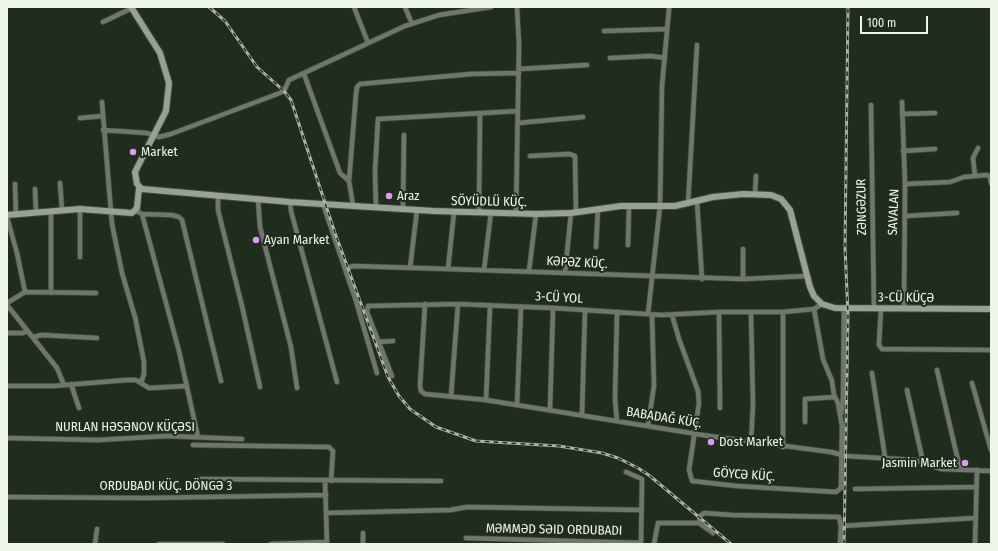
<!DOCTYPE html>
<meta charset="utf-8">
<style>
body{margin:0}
#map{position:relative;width:998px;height:551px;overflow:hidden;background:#212d1c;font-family:"Fira Sans Condensed",sans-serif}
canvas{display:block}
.frame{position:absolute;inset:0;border:8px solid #eef6eb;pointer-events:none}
.scale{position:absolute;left:860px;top:16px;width:68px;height:18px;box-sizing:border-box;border:2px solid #eef6eb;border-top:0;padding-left:5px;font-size:12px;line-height:14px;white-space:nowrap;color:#eef6eb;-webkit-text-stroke:3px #212d1c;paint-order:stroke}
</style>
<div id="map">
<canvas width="998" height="551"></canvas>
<div class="frame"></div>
<div class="scale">100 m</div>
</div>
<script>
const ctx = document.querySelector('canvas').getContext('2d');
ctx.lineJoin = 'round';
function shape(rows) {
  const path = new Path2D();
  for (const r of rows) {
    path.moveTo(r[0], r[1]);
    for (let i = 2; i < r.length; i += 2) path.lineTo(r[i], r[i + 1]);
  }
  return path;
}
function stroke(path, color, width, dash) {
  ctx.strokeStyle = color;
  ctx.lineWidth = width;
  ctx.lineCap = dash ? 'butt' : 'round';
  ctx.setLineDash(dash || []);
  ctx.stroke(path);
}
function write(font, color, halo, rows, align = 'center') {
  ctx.font = font + ' "Fira Sans Condensed",sans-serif';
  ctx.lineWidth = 4;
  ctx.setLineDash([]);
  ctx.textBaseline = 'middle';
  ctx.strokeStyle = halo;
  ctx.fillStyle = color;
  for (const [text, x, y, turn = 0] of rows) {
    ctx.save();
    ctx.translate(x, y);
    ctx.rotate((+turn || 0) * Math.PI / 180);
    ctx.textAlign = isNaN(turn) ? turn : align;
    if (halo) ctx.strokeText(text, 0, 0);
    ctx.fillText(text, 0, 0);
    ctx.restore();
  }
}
const street = shape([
 [354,7,368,43],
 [405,7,412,24],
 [103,22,132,8],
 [604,31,667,29],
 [610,58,651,56,665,58],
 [519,69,587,65],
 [304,74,340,173,349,181,353,205],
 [102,102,112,224,122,273,135,317,144,362,144,374,141,383],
 [902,102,905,184],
 [871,105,874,308],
 [902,114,935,113],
 [80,118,103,116],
 [518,123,583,117],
 [103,130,147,133,159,137,171,134,280,93,284,91,289,80,405,26,439,15,491,7],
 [903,151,935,149],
 [530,156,569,154,575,156,576,213],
 [975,176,973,158,978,148],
 [349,181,356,94,357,87,360,84,471,74,519,73],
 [60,183,62,210],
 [15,184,16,214],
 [35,189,36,213],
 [755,194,756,176],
 [218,196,218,210,242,306,260,387],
 [258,200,260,227,291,347,297,388],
 [697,201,702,279],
 [290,202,291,211,337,382],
 [323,204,356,301,377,373],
 [688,204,697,45],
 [376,206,375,171,378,119,518,111],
 [80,209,80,257],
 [403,209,404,135],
 [51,211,51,293],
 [136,211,142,214,172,215,179,217,182,220,221,381],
 [479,212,480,114],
 [516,213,519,44,517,7],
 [142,214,179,351,198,437],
 [905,216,957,213],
 [7,217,17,253,25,292],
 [628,245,629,206],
 [596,247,598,209],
 [346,268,354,266,448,269,743,279,807,276],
 [410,268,417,210],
 [448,269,454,212],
 [484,270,491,212],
 [529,271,536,214],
 [565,273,571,213],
 [743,279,743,249],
 [7,303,25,292,96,293],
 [425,304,420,386,421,391,425,394,486,400,709,436,831,452,846,456,914,460,941,469,991,471],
 [7,305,57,368,64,385],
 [881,308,879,345,882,349,991,350],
 [904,308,905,184,950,182,964,177,987,175,990,177,991,183],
 [617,312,615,399,617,421],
 [719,312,720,408],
 [783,312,783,447],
 [648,314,660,206,662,86,669,9],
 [672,315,679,339,698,391,699,403,689,470,692,481,737,486,836,492,841,488,842,426,838,403,834,395,832,381,823,359,814,309],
 [7,333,23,333,27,331],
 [33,337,42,335,97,338],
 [378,342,393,341],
 [937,370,960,469],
 [872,373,885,457],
 [392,376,367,312,368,306,458,304,553,308,662,315,719,312,783,312,814,309,822,304],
 [972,383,991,450],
 [71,384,79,408],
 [7,386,53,386,127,380,136,380,149,388,187,386],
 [907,390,923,462],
 [451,396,458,304],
 [486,400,490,306],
 [517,405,521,307],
 [550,409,553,308],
 [841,414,843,399,844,308],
 [582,415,585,310],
 [805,422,805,399,835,397],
 [648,425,654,386,652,315],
 [7,438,98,440,167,436,242,439],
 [751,442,753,405,751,313],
 [193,445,329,447,333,451,331,481],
 [626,472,642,479,641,544],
 [200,479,441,481],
 [325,480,327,544],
 [855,489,976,487],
 [7,497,146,498,326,495],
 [326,513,450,510,467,507,641,510],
 [699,523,700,516,704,513,732,515,839,517,841,526,840,544],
 [699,523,713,533],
 [841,526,975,518],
 [363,533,363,544],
 [466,538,641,543],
 [95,544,97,529],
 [159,544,223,544],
 [271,544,327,542],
 [654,544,658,523,699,523],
 [975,544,977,470]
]);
const secondary = shape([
 [131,7,160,53,169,83,166,111,135,172,137,184,142,189,290,202,434,211,536,214,571,213,621,206,675,206,713,197,743,194,771,195,781,199,790,210,810,287,814,296,822,304,835,308,991,309],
 [7,215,80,209,132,213,137,208,139,188]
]);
stroke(street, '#3e4939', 6);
stroke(secondary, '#3e4939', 8);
stroke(street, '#6f766d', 4.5);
stroke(secondary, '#97a294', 6);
const rail = shape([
 [209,7,225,21,257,67,284,91,291,100,335,233,388,377,399,396,410,409,436,427,476,441,559,446,602,453,618,458,638,468,650,476,731,544],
 [844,544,848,315,845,247,848,7]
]);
stroke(rail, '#a8b2a5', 3);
stroke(rail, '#212d1c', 1.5, [4.5]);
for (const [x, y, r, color] of [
 [133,152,4,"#dd99f3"],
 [389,196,4,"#dd99f3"],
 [256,240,4,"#dd99f3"],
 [711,442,4,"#dd99f3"],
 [965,463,4,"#dd99f3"]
]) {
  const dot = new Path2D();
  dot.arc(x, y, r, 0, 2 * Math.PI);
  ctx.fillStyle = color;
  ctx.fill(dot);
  stroke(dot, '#212d1c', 1.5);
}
write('13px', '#eef6eb', '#212d1c', [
 ["Market",141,152],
 ["Araz",397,196],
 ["Ayan Market",264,240],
 ["Dost Market",719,442],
 ["Jasmin Market",957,463,"right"]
], 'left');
write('13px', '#eef6eb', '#212d1c', [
 ["SÖYÜDLÜ KÜÇ.",489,202,1],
 ["ZƏNGƏZUR",862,207,-91],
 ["SAVALAN",894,212,-88],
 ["KƏPƏZ KÜÇ.",577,263,3],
 ["3-CÜ YOL",559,298,3],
 ["3-CÜ KÜÇƏ",906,298,1],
 ["BABADAĞ KÜÇ.",664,418,9],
 ["NURLAN HƏSƏNOV KÜÇƏSI",125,427],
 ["GÖYCƏ KÜÇ.",744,475,4],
 ["ORDUBADI KÜÇ. DÖNGƏ 3",166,486],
 ["MƏMMƏD SƏID ORDUBADI",554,530,1]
]);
</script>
